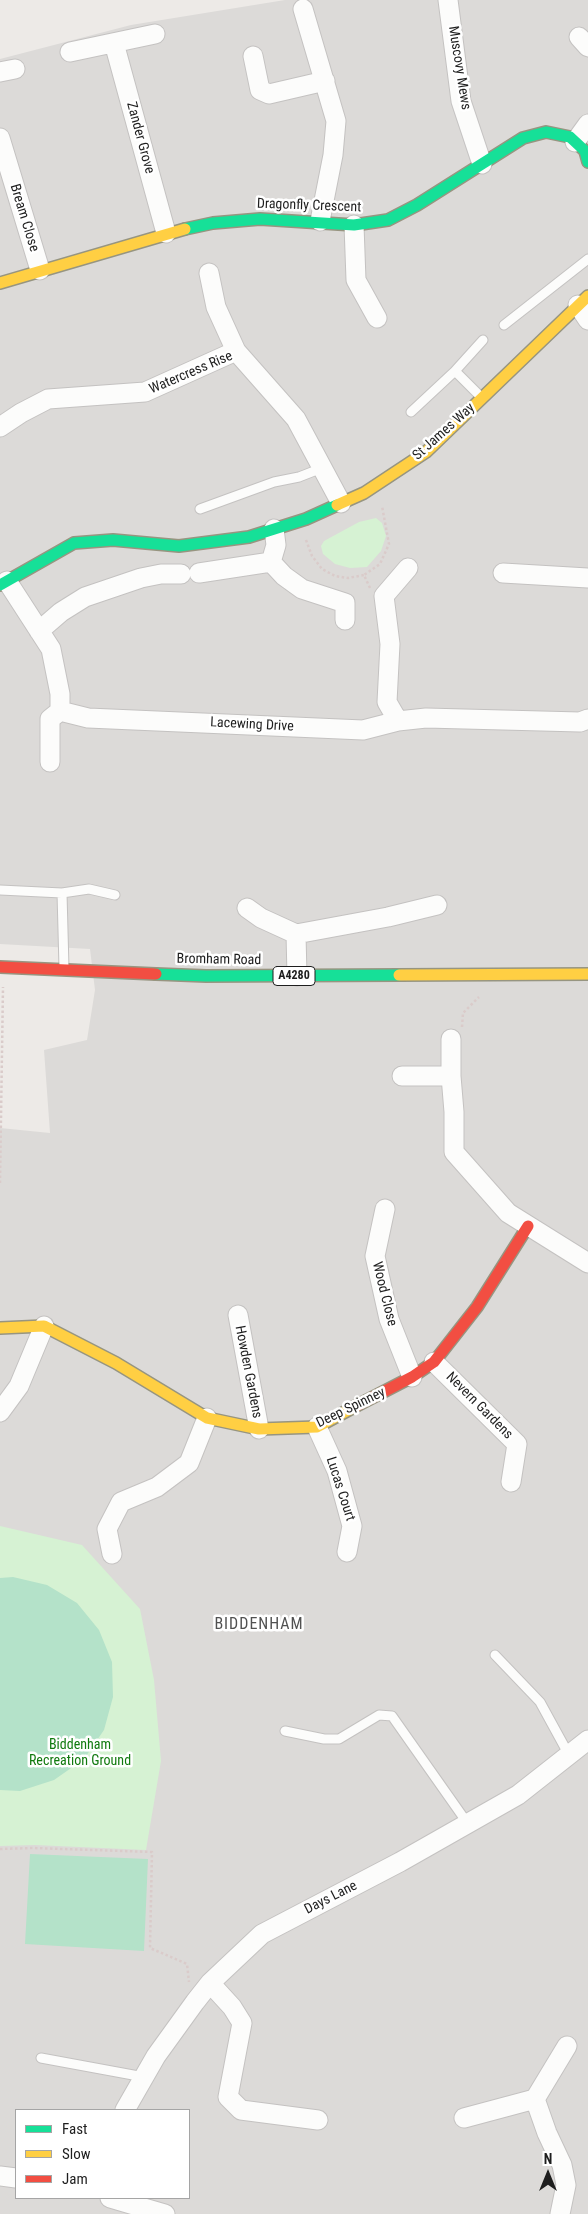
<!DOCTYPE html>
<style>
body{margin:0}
#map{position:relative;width:588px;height:2214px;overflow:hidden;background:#edeae7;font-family:"Roboto Condensed",sans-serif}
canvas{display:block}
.legend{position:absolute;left:15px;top:2109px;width:175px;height:90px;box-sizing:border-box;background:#fff;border:1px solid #a5a5a5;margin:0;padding:6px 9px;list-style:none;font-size:15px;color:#1e1e1e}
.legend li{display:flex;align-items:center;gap:10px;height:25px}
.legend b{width:25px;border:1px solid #a5a5a5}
.north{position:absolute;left:523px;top:2149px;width:50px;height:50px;-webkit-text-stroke:4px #fff;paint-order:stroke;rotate:0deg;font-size:14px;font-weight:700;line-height:20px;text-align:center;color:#1e1e1e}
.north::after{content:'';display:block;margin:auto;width:18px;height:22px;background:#1e1e1e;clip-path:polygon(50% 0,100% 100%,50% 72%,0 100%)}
</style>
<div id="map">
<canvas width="588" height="2214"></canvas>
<ul class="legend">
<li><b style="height:6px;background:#16e098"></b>Fast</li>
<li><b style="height:6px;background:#ffcf43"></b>Slow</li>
<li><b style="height:6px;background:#f24e42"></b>Jam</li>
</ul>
<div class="north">N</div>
</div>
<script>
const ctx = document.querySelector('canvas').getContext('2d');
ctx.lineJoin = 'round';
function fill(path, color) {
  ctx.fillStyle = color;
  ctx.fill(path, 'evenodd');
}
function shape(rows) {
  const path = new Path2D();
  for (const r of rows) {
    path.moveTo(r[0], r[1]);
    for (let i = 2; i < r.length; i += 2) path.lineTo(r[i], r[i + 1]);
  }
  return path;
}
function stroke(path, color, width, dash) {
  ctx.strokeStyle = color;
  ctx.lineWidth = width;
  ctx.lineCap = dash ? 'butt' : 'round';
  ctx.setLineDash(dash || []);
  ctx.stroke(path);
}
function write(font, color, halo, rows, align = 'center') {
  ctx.font = font + ' "Roboto Condensed",sans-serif';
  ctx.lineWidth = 5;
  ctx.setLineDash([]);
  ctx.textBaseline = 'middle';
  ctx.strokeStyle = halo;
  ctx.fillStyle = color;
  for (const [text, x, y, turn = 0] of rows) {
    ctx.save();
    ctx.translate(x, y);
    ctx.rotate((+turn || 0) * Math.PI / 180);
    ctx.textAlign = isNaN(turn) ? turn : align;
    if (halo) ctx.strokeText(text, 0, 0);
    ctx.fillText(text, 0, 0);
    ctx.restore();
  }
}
fill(shape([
 [285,0,588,0,588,2214,0,2214,0,1128,50,1133,44,1050,87,1040,95,990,90,949,0,944,0,59,131,25],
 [16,2110,189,2110,189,2198,16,2198]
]), '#dcdad8');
fill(shape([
 [376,518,382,523,386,536,381,551,367,567,350,568,335,564,323,554,321,546,324,541,359,522],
 [0,1526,82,1545,140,1609,154,1680,161,1761,146,1850,35,1845,0,1846]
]), '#d6f2d3');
fill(shape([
 [13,1577,47,1585,77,1603,99,1630,112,1662,113,1697,104,1730,84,1759,54,1780,20,1791,0,1790,0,1578],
 [30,1854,148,1859,144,1951,25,1944]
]), '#b4e2c9');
const lane = shape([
 [504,325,588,259],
 [480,396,455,371,483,340],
 [411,412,455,371],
 [200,509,274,482,299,477,322,468],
 [0,890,62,893,64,968],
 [62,893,89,889,115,895],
 [495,1655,540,1702,569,1755],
 [285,1731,324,1739,339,1739,379,1715,392,1716,468,1824],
 [41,2058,144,2077]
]);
const street = shape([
 [448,0,461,101,482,164],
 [303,9,336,121,333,155,320,221],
 [579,37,588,47],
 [114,43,166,233],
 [70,52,155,34],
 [253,56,260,90,269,94,325,81],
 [0,72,15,69],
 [0,138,40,270],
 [575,142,588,124],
 [354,225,356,280,377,318],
 [209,273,216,307,236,351],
 [578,305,588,320],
 [0,427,21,413,48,399,145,392,236,351,296,419,341,503],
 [271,562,276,545,274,529],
 [199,573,271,562,284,576,302,589,345,603,345,620],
 [503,573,588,578],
 [7,581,51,649,60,694,60,711],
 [39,631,61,612,85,597,141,578,161,574,181,574],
 [60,711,88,718,363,730,398,721,426,718,580,722,588,719],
 [398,721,387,702,390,644,384,596,408,568],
 [50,762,50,719,60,711],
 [247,908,261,918,296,934],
 [297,976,296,934,388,917,437,905],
 [402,1076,451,1076,454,1112,454,1152,508,1213,588,1263],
 [451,1076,451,1039],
 [385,1209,375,1256,389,1319,412,1377],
 [238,1315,259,1429],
 [434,1362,517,1444,511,1482],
 [0,1412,19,1386,44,1326],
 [317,1427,337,1471,352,1526,347,1552],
 [112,1554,107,1529,121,1502,157,1487,189,1463,207,1418],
 [210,1983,232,2007,242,2023,228,2097,241,2110,318,2120],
 [535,2099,547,2133,562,2165,566,2185,560,2214],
 [125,2110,156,2056,195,2002,210,1983,262,1934,400,1862,518,1795,588,1740],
 [464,2118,535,2099,567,2046],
 [0,2176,16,2178],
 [110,2198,165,2214]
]);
const fast = shape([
 [185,229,213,223,260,219,354,225,388,220,417,205,523,138,546,132,570,137,585,151,588,162],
 [0,585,74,543,113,540,179,546,249,537,306,519,337,505],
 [156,974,206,976,399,975]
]);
const slow = shape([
 [0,283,185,229],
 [337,505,364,493,426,452,588,296],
 [399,975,588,974],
 [0,1328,44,1326,116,1363,207,1418,259,1429,317,1427,356,1406]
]);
const jam = shape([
 [0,967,156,974],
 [356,1406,412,1377,434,1362,477,1307,528,1226]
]);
stroke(lane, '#c4c2c1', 11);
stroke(street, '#c4c2c1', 21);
stroke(fast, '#979580', 14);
stroke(slow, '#979580', 14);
stroke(jam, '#979580', 14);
stroke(shape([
 [306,540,312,556,322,569,335,576,348,578,364,575],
 [370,588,364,575,380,564,389,544,382,506],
 [462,1027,463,1013,479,997],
 [0,1183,3,987],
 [0,1849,33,1848,152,1852,150,1948,187,1964,189,1982]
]), '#dacbca', 2.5, [2.5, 2.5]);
stroke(lane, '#fcfcfb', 9);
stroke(street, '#fcfcfb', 19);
stroke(fast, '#16e098', 11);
stroke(slow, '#ffcf43', 11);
stroke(jam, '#f24e42', 11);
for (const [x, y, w] of [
 [294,976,42]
]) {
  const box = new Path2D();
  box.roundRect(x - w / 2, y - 9.5, w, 19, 4);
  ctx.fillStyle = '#fff';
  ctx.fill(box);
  stroke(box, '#1e1e1e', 1);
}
write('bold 12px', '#1e1e1e', null, [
 ["A4280",294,976]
]);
write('14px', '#1e1e1e', '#fff', [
 ["Muscovy Mews",459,68,81],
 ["Zander Grove",140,138,75],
 ["Dragonfly Crescent",309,206,2],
 ["Bream Close",24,218,73],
 ["Watercress Rise",191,373,-23],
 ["St James Way",444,432,-42],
 ["Lacewing Drive",252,725,3],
 ["Bromham Road",219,960,1],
 ["Wood Close",384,1294,76],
 ["Howden Gardens",248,1372,79],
 ["Nevern Gardens",479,1406,45],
 ["Deep Spinney",351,1408,-26],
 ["Lucas Court",340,1489,72],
 ["Days Lane",331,1898,-27]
]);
write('14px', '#117a0f', '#fff', [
 ["Biddenham",80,1745],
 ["Recreation Ground",80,1761]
]);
ctx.letterSpacing = '1px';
write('16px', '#515151', '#fff', [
 ["BIDDENHAM",259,1625]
]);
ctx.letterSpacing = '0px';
</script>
